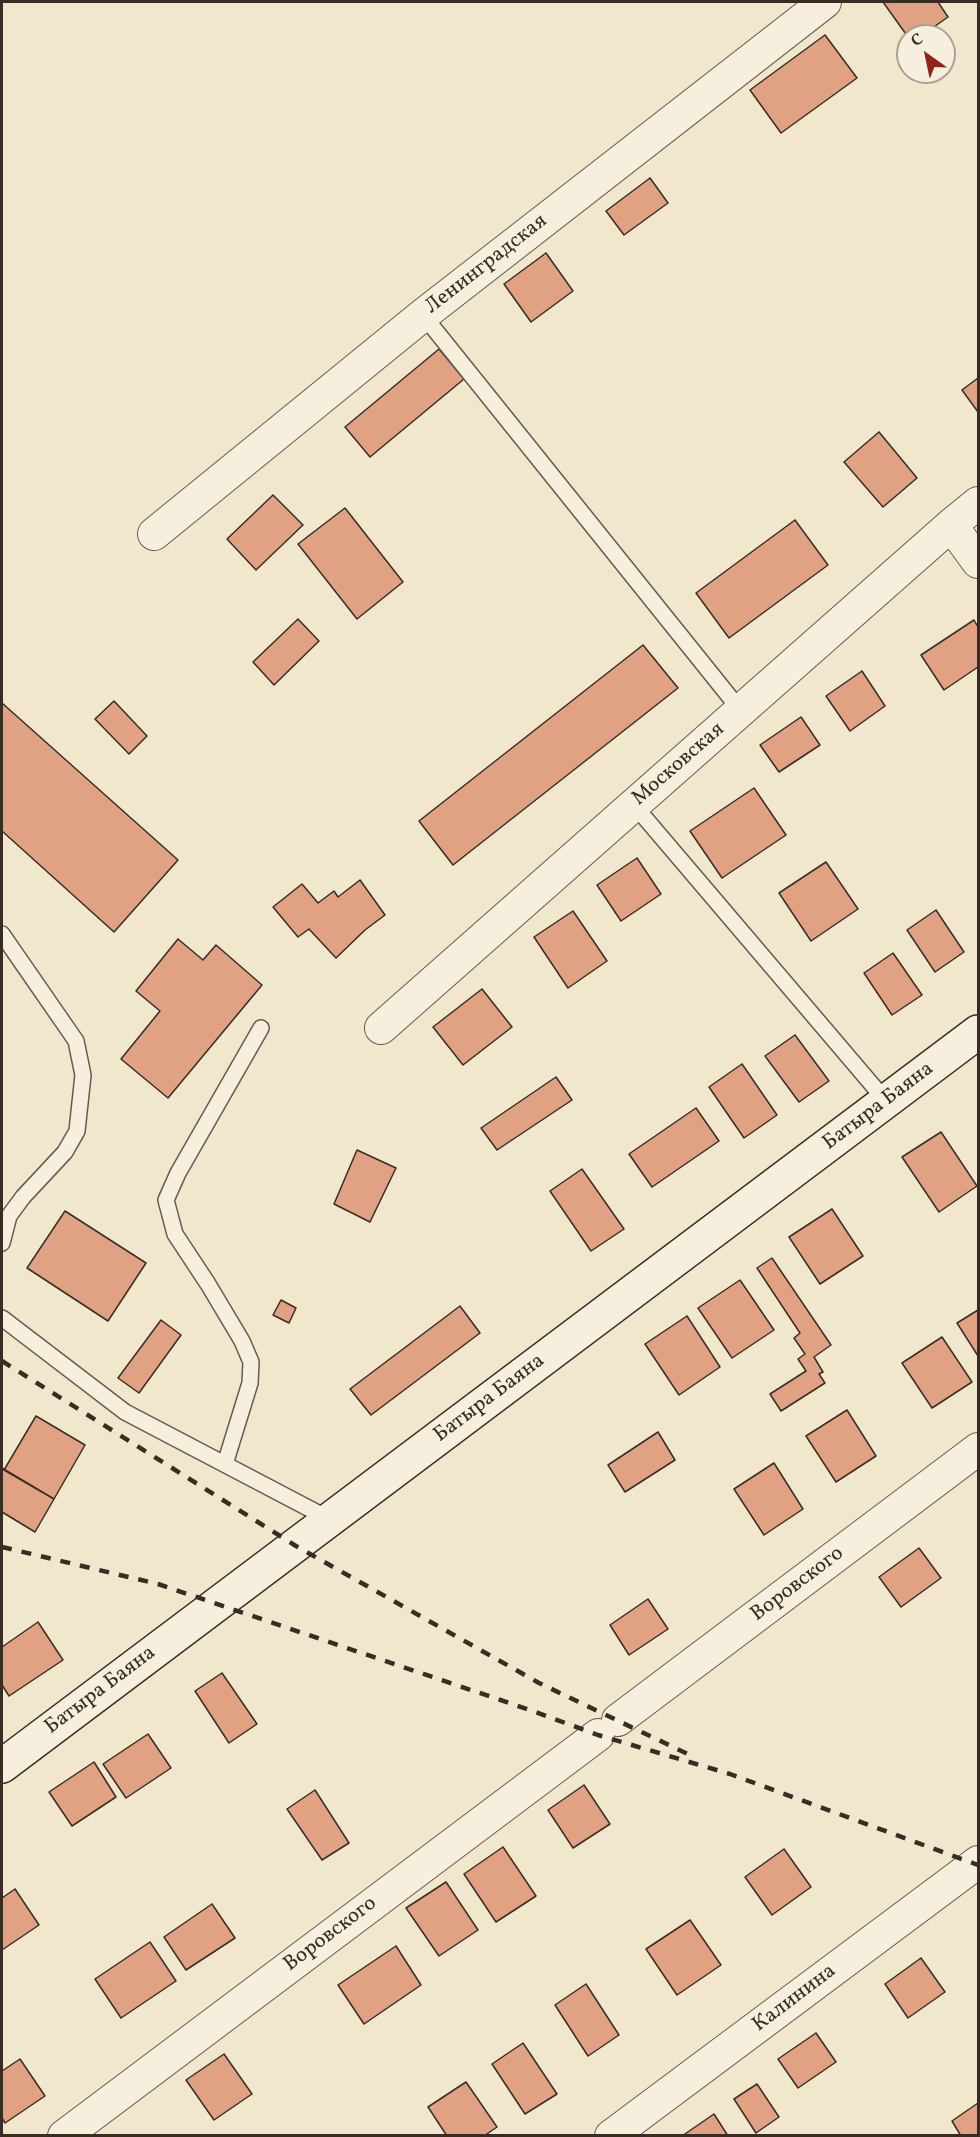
<!DOCTYPE html>
<meta charset="utf-8">
<style>
body{margin:0}
#map{position:relative;width:980px;height:2137px;overflow:hidden;background:#f1e7cc;font-family:Vollkorn,serif}
canvas{display:block}
.frame{position:absolute;inset:0;border:3px solid #382c25;pointer-events:none}
.north{position:absolute;left:896px;top:24px;width:60px;height:60px;box-sizing:border-box;background:#f6efde;border:2px solid #aaa194;border-radius:50%;rotate:327deg;font-size:16px;font-weight:700;line-height:24px;text-align:center;color:#382c25}
.north::after{content:'';display:block;margin:auto;width:21px;height:27px;background:#8f2418;clip-path:polygon(50% 0,100% 100%,50% 72%,0 100%)}
</style>
<div id="map">
<canvas width="980" height="2137"></canvas>
<div class="frame"></div>
<div class="north">С</div>
</div>
<script>
const ctx = document.querySelector('canvas').getContext('2d');
ctx.lineJoin = 'round';
function fill(path, color) {
  ctx.fillStyle = color;
  ctx.fill(path, 'evenodd');
}
function shape(rows) {
  const path = new Path2D();
  for (const r of rows) {
    path.moveTo(r[0], r[1]);
    for (let i = 2; i < r.length; i += 2) path.lineTo(r[i], r[i + 1]);
  }
  return path;
}
function stroke(path, color, width, dash) {
  ctx.strokeStyle = color;
  ctx.lineWidth = width;
  ctx.lineCap = dash ? 'butt' : 'round';
  ctx.setLineDash(dash || []);
  ctx.stroke(path);
}
function write(font, color, halo, rows, align = 'center') {
  ctx.font = font + ' Vollkorn,serif';
  ctx.lineWidth = 5;
  ctx.setLineDash([]);
  ctx.textBaseline = 'middle';
  ctx.strokeStyle = halo;
  ctx.fillStyle = color;
  for (const [text, x, y, turn = 0] of rows) {
    ctx.save();
    ctx.translate(x, y);
    ctx.rotate((+turn || 0) * Math.PI / 180);
    ctx.textAlign = isNaN(turn) ? turn : align;
    if (halo) ctx.strokeText(text, 0, 0);
    ctx.fillText(text, 0, 0);
    ctx.restore();
  }
}
const building = shape([
 [883,2,938,2,948,17,921,36,908,37,883,2],
 [825,35,857,78,781,133,750,90,825,35],
 [650,178,668,203,624,235,606,211,650,178],
 [546,253,573,291,531,322,504,284,546,253],
 [439,349,464,379,370,457,345,427,439,349],
 [978,378,978,412,962,390,978,378],
 [879,432,917,478,883,507,844,462,879,432],
 [273,495,303,525,256,570,227,539,273,495],
 [345,508,403,582,357,619,298,544,345,508],
 [795,520,828,565,729,638,696,593,795,520],
 [298,619,319,641,274,685,253,662,298,619],
 [974,620,978,627,978,667,944,690,921,655,974,620],
 [643,645,678,688,453,865,419,821,643,645],
 [862,671,885,706,850,731,826,696,862,671],
 [114,701,147,736,129,754,95,719,114,701],
 [2,703,178,860,114,932,2,831,2,703],
 [801,717,820,745,779,772,760,745,801,717],
 [754,788,786,835,722,878,690,831,754,788],
 [637,858,661,894,621,921,597,885,637,858],
 [826,862,858,909,811,941,779,893,826,862],
 [360,880,385,915,365,930,336,958,309,929,298,937,273,907,302,884,318,903,334,891,338,897,360,880],
 [936,910,964,952,935,972,907,930,936,910],
 [573,911,607,961,568,988,534,937,573,911],
 [178,939,203,960,216,945,262,985,168,1098,121,1059,160,1011,136,991,178,939],
 [893,953,922,995,892,1015,864,973,893,953],
 [482,989,512,1027,463,1065,433,1027,482,989],
 [795,1035,829,1081,799,1102,765,1056,795,1035],
 [742,1064,777,1115,744,1138,709,1087,742,1064],
 [556,1077,572,1100,497,1150,481,1128,556,1077],
 [696,1108,719,1141,652,1187,629,1154,696,1108],
 [941,1132,977,1186,939,1212,902,1157,941,1132],
 [357,1150,396,1168,370,1222,334,1204,357,1150],
 [582,1169,624,1229,591,1251,550,1191,582,1169],
 [832,1209,863,1256,820,1284,789,1237,832,1209],
 [65,1211,146,1263,108,1321,27,1268,65,1211],
 [772,1258,831,1345,814,1357,823,1372,819,1374,825,1383,781,1411,770,1394,806,1371,798,1359,805,1354,794,1338,800,1333,757,1268,772,1258],
 [740,1280,774,1330,732,1358,698,1308,740,1280],
 [281,1300,296,1308,289,1323,273,1315,281,1300],
 [460,1306,480,1333,371,1415,350,1389,460,1306],
 [978,1310,978,1356,957,1323,978,1310],
 [687,1316,720,1367,679,1395,645,1344,687,1316],
 [161,1320,181,1335,139,1393,118,1378,161,1320],
 [942,1337,972,1382,932,1408,902,1363,942,1337],
 [847,1410,876,1456,836,1482,806,1436,847,1410],
 [36,1416,85,1445,54,1499,4,1470,36,1416],
 [658,1432,675,1460,625,1492,608,1465,658,1432],
 [774,1463,803,1509,764,1535,734,1489,774,1463],
 [2,1468,54,1499,35,1532,2,1512,2,1468],
 [919,1548,941,1578,901,1607,879,1577,919,1548],
 [648,1599,668,1629,629,1655,610,1625,648,1599],
 [38,1622,63,1660,9,1696,2,1685,2,1647,38,1622],
 [222,1673,257,1724,229,1743,195,1691,222,1673],
 [148,1734,171,1768,126,1798,103,1764,148,1734],
 [94,1762,116,1797,72,1826,49,1792,94,1762],
 [584,1785,610,1824,573,1848,548,1810,584,1785],
 [315,1790,349,1843,322,1860,287,1809,315,1790],
 [503,1847,536,1896,496,1922,464,1874,503,1847],
 [784,1849,811,1887,772,1915,745,1877,784,1849],
 [446,1882,478,1930,439,1956,406,1908,446,1882],
 [15,1889,39,1925,2,1950,2,1898,15,1889],
 [212,1904,235,1938,186,1970,164,1937,212,1904],
 [690,1920,721,1965,677,1995,646,1949,690,1920],
 [150,1942,176,1981,121,2018,95,1979,150,1942],
 [396,1946,421,1985,364,2024,338,1985,396,1946],
 [921,1958,945,1992,908,2018,885,1984,921,1958],
 [586,1984,619,2035,588,2056,555,2005,586,1984],
 [816,2033,836,2062,798,2088,778,2059,816,2033],
 [523,2043,557,2094,525,2114,492,2064,523,2043],
 [224,2054,252,2094,214,2120,186,2080,224,2054],
 [20,2059,45,2096,5,2123,2,2118,2,2071,20,2059],
 [466,2082,497,2127,484,2136,447,2136,428,2107,466,2082],
 [757,2084,779,2117,756,2133,734,2099,757,2084],
 [978,2103,978,2136,961,2136,952,2121,978,2103],
 [714,2114,728,2136,682,2136,714,2114]
]);
fill(building, '#e1a284');
stroke(building, '#382c25', 1.5);
const lane = shape([
 [423,315,741,711],
 [634,805,886,1101],
 [2,934,76,1041,83,1075,77,1131,65,1152,23,1197,9,1216,2,1243],
 [2,1318,125,1412,331,1520],
 [225,1464,250,1383,251,1362,242,1341,208,1284,175,1234,166,1200,178,1173,261,1028]
]);
const street = shape([
 [951,525,978,562],
 [154,534,423,315,825,2],
 [381,1028,951,525,978,503],
 [618,1720,978,1449],
 [64,2136,598,1735],
 [611,2136,978,1862]
]);
const secondary = shape([
 [2,1766,978,1032]
]);
stroke(lane, '#665b4f', 18);
stroke(street, '#665b4f', 34);
stroke(secondary, '#382c25', 36);
stroke(lane, '#f6efde', 15);
stroke(street, '#f6efde', 32);
stroke(secondary, '#f6efde', 33);
stroke(shape([
 [2,1361,296,1546,539,1683,694,1757],
 [2,1547,158,1584,530,1710,598,1735,730,1774,978,1865]
]), '#382c25', 4.5, [10, 10]);
write('21px', '#382c25', '#f6efde', [
 ["Ленинградская",487,265,-38],
 ["Московская",679,765,-41],
 ["Батыра Баяна",879,1107,-37],
 ["Батыра Баяна",490,1399,-37],
 ["Воровского",798,1585,-37],
 ["Батыра Баяна",101,1691,-37],
 ["Воровского",331,1935,-37],
 ["Калинина",795,1999,-37]
]);
</script>
